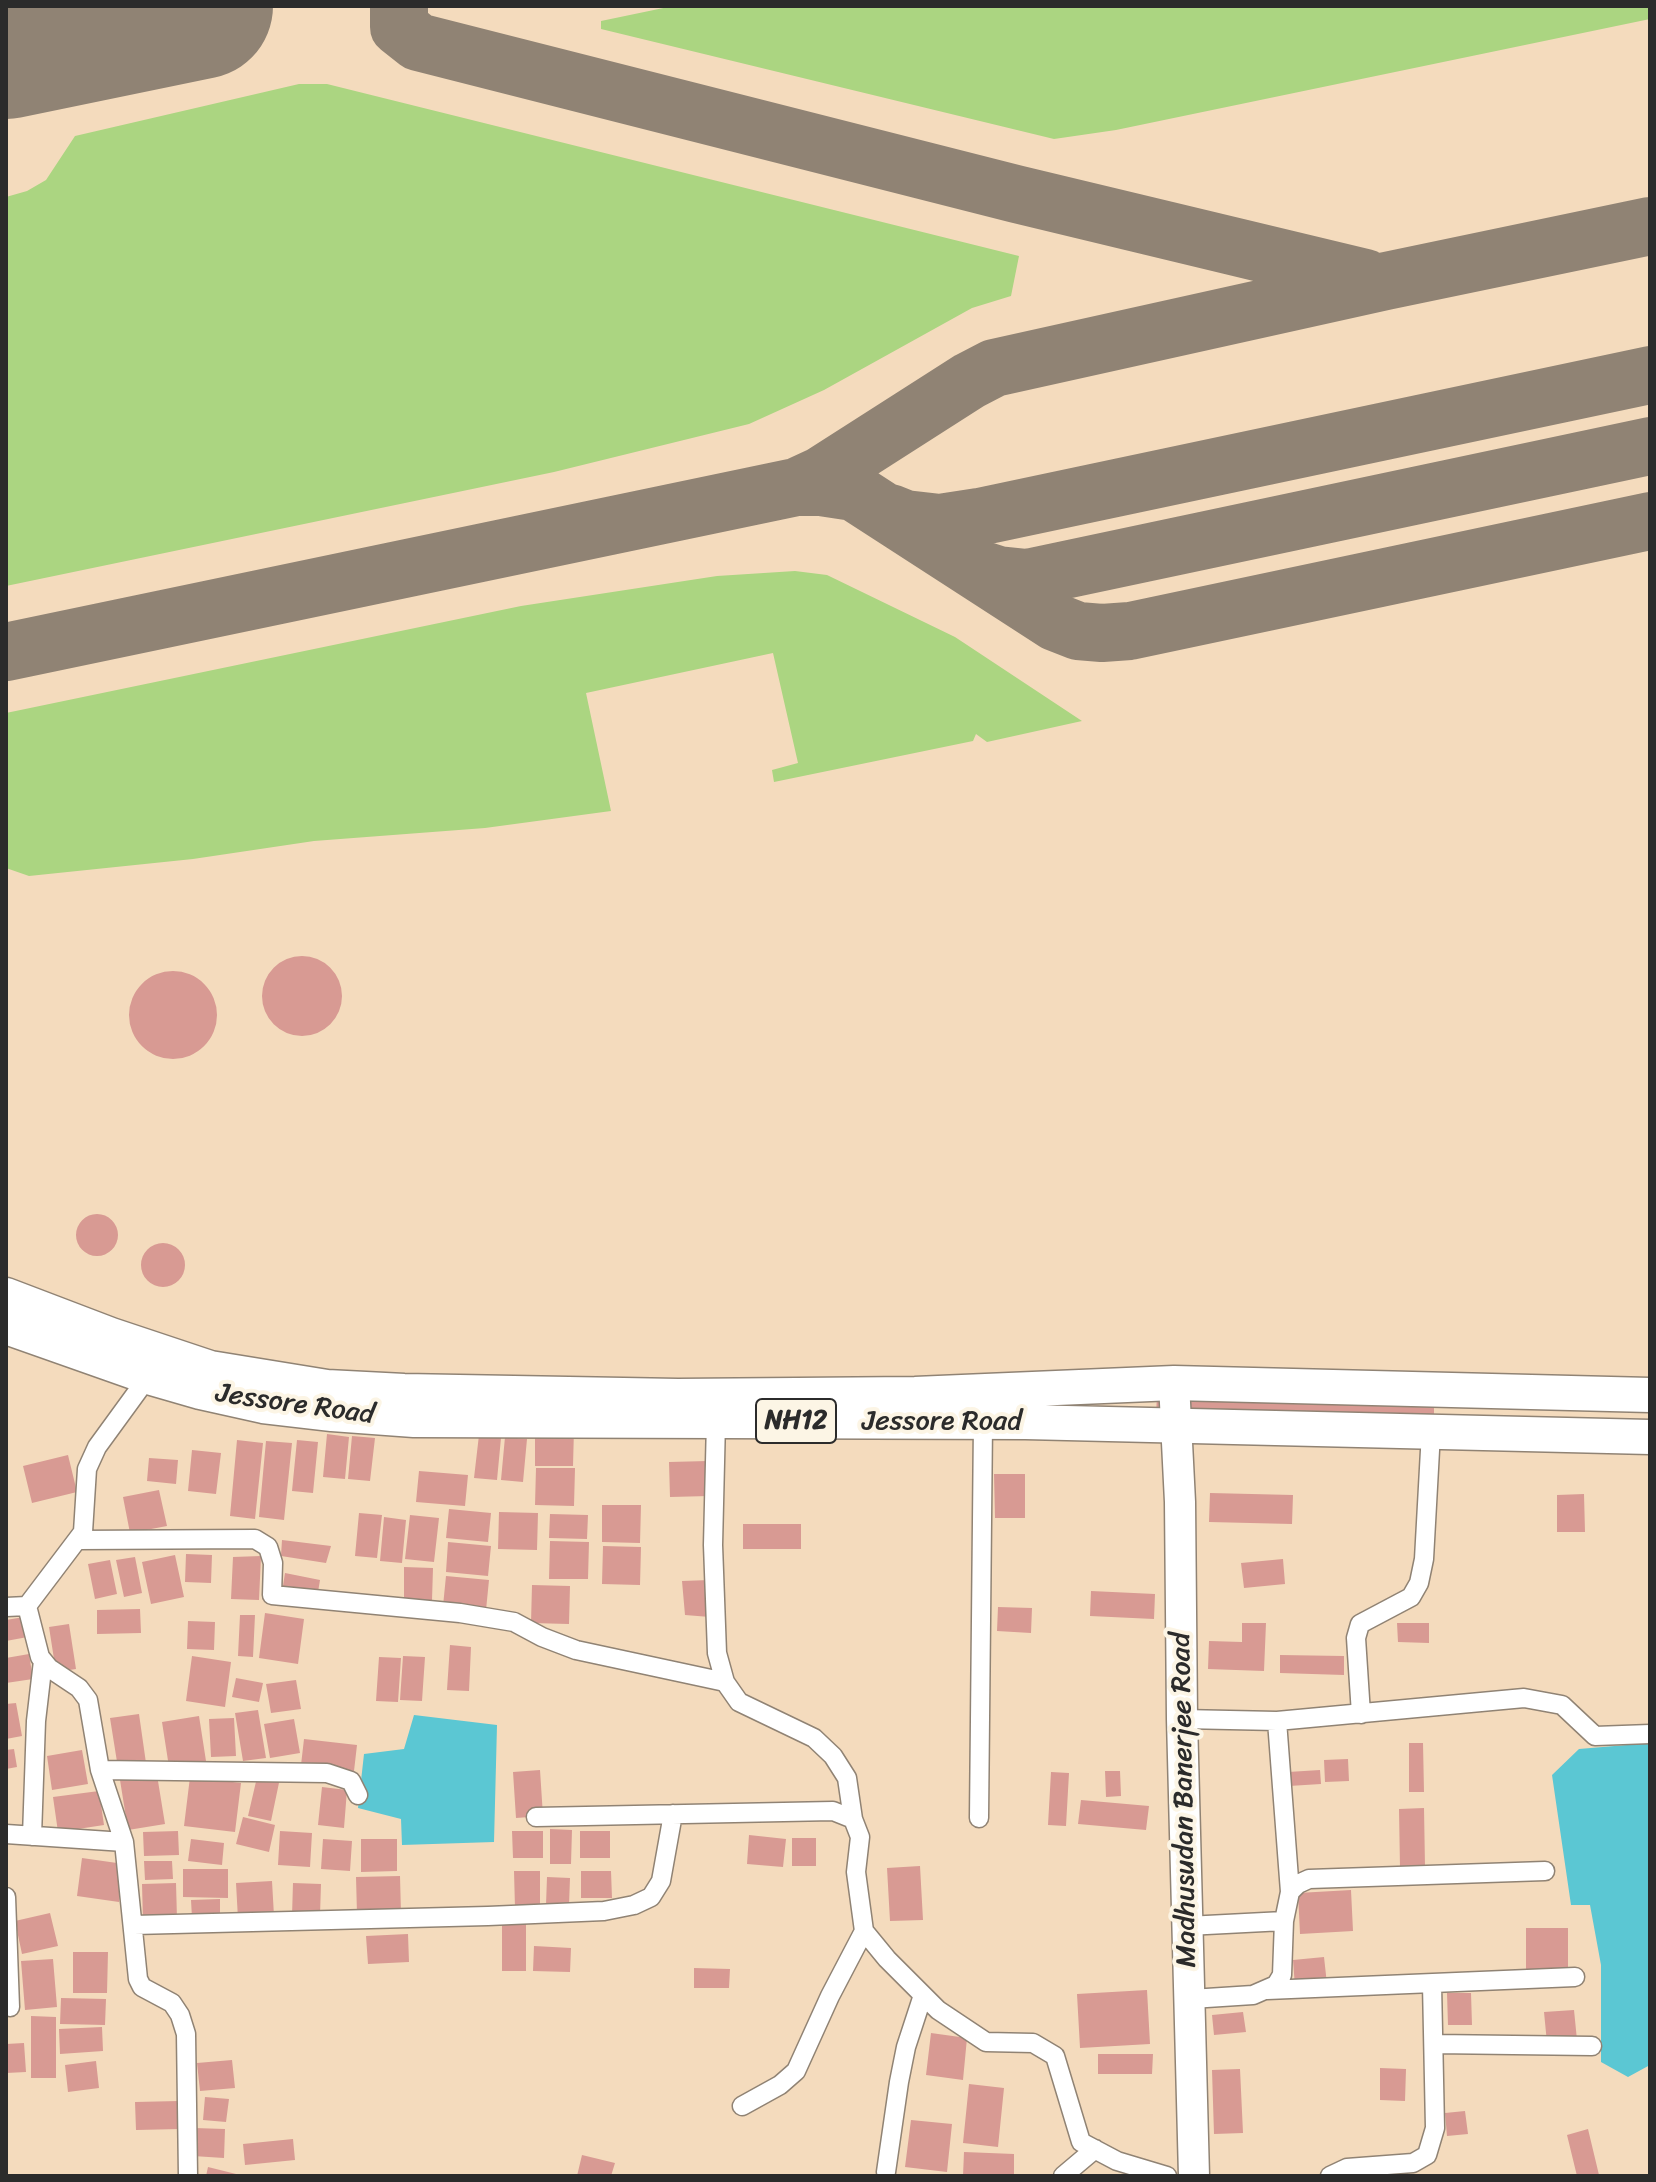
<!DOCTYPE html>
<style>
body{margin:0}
#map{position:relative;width:1656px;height:2182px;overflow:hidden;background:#f4dbbd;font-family:Sriracha,sans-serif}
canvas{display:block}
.frame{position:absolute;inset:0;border:8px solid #2b2b2b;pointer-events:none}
</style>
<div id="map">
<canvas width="1656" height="2182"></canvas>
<div class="frame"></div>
</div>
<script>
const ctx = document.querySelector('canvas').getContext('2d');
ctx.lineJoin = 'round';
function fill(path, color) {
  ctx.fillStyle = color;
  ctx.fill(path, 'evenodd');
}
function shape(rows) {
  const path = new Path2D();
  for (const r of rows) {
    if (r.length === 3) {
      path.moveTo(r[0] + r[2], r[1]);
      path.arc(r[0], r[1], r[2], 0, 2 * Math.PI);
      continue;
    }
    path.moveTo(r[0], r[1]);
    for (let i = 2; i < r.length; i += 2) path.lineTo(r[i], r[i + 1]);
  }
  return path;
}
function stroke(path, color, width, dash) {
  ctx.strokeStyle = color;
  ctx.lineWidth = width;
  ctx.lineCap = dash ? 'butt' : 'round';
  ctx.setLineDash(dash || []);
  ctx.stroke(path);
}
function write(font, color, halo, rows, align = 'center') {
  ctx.font = font + ' Sriracha,sans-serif';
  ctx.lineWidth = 8;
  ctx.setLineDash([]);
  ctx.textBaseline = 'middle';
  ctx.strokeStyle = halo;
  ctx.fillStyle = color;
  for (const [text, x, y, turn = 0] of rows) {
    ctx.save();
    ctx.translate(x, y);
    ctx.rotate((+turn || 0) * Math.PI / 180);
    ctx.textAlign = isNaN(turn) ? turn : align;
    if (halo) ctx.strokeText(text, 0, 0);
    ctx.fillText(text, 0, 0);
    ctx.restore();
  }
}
fill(shape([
 [673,6,1650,6,1650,19,1116,130,1054,139,601,29,601,21],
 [299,84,327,84,1019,256,1011,296,972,308,824,390,749,424,554,472,6,586,6,197,27,191,46,180,75,136],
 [795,571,827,575,955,637,1082,721,987,742,976,734,973,741,774,782,772,770,798,763,773,653,586,693,611,811,485,828,314,841,193,859,29,876,6,868,6,713,521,606,717,576]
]), '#abd581');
fill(shape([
 [414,1715,497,1725,494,1842,402,1845,401,1819,358,1808,364,1754,404,1749],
 [1650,1743,1650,2065,1628,2077,1601,2062,1601,1965,1590,1905,1571,1905,1552,1775,1579,1749]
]), '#5bc7d3');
stroke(shape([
 [399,6,399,27,418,42,1016,194,1365,278],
 [796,487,821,487,854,492,1055,622,1078,631,1102,633,1130,631,1650,521],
 [890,513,905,519,940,523,979,517,1650,375],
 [976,568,998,575,1027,578,1650,446],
 [6,652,796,487,822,475,969,381,994,368,1386,281,1650,226]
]), '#908374', 58);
stroke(shape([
 [6,46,200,6]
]), '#908374', 146);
fill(shape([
 [302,996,40],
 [173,1015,44],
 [97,1235,21],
 [163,1265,22],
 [1157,1392,1434,1396,1434,1428,1156,1419],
 [535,1428,574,1429,573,1466,535,1466],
 [327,1434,349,1437,345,1479,323,1477],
 [479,1435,501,1438,497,1480,474,1478],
 [352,1436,375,1438,370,1481,348,1479],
 [505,1437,527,1439,523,1482,501,1480],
 [237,1440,263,1443,255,1519,230,1516],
 [297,1440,318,1442,313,1493,292,1491],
 [266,1441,292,1443,284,1520,259,1517],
 [192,1450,221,1453,216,1494,188,1491],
 [68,1455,77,1492,32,1503,23,1466],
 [149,1458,178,1460,176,1484,147,1481],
 [708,1461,709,1496,670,1497,669,1462],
 [536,1468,575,1468,574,1506,535,1505],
 [419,1471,468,1475,465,1506,416,1502],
 [994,1474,1025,1474,1025,1518,995,1518],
 [159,1490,167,1526,130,1533,123,1497],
 [1210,1493,1293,1495,1292,1524,1209,1522],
 [1584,1494,1585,1532,1557,1532,1557,1495],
 [602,1505,641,1505,640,1543,602,1542],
 [449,1509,491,1513,488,1542,446,1538],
 [499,1512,538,1513,537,1550,498,1549],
 [359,1513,382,1515,377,1558,355,1556],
 [550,1514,588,1515,587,1539,549,1538],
 [410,1515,439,1518,434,1562,405,1559],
 [384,1517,406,1520,402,1563,380,1561],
 [743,1524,801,1524,801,1549,743,1549],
 [282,1540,331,1546,326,1563,281,1556],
 [550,1541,589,1542,588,1579,549,1579],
 [448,1542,491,1546,488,1576,446,1572],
 [603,1546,641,1547,640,1585,602,1584],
 [186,1554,212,1555,211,1583,185,1582],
 [175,1555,184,1597,151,1604,142,1562],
 [261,1556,259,1600,231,1599,233,1557],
 [135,1557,142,1593,124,1597,116,1560],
 [1283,1559,1285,1584,1244,1588,1241,1563],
 [110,1560,117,1594,95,1599,88,1564],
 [404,1567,433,1568,432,1600,404,1600],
 [285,1573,320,1580,317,1598,282,1592],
 [446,1576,489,1580,486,1610,443,1606],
 [710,1580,710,1617,685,1615,682,1581],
 [532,1585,570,1586,569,1624,531,1623],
 [1091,1591,1155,1594,1154,1619,1090,1616],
 [998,1607,1032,1608,1031,1633,997,1631],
 [140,1609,141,1633,97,1634,97,1610],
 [265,1613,304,1619,298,1664,259,1658],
 [240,1615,255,1615,253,1657,238,1656],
 [30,1616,33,1636,6,1641,6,1620],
 [188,1621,215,1622,214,1650,187,1649],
 [1242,1623,1266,1623,1264,1671,1208,1669,1209,1641,1242,1642],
 [1397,1623,1429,1623,1429,1643,1398,1642],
 [69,1624,76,1669,56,1672,49,1627],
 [450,1645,471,1647,469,1691,447,1690],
 [29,1654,33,1679,6,1683,6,1658],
 [1280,1655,1344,1656,1344,1675,1280,1673],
 [192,1656,231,1662,225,1707,186,1701],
 [403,1656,425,1657,422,1701,400,1700],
 [379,1657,401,1658,398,1702,376,1701],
 [236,1678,263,1683,259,1702,232,1697],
 [296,1680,301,1709,271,1713,266,1684],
 [16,1703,22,1736,6,1739,6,1704],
 [258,1710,266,1758,243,1761,235,1713],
 [139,1714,146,1763,118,1768,110,1718],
 [199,1716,206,1761,169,1767,162,1722],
 [234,1718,236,1756,211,1757,209,1719],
 [294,1719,300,1753,270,1758,264,1724],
 [304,1739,357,1745,354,1771,301,1765],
 [1409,1743,1423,1743,1424,1792,1409,1792],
 [14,1749,17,1767,6,1769,6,1750],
 [82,1750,88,1784,52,1790,47,1756],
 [1348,1759,1349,1781,1325,1782,1324,1760],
 [540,1770,543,1816,516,1818,513,1772],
 [1320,1770,1321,1784,1289,1786,1288,1772],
 [1105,1771,1120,1771,1121,1796,1106,1797],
 [1051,1772,1069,1773,1066,1826,1048,1825],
 [258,1773,280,1778,271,1821,248,1816],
 [157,1775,165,1824,128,1830,120,1780],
 [190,1777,241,1783,235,1832,184,1826],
 [322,1787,347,1790,344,1828,318,1825],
 [99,1791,104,1825,58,1832,53,1797],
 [1081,1800,1149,1806,1146,1830,1078,1824],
 [1424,1808,1425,1867,1400,1868,1399,1809],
 [243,1817,275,1825,269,1852,236,1844],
 [550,1829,572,1830,571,1864,550,1864],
 [178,1831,179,1855,144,1856,143,1832],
 [280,1831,312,1833,310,1867,278,1865],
 [512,1831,543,1831,543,1858,513,1858],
 [580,1831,610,1831,610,1858,580,1858],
 [749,1835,786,1839,783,1867,747,1864],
 [792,1838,816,1838,816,1866,792,1866],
 [191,1839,224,1843,222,1865,188,1861],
 [323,1839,352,1841,350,1871,321,1869],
 [361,1839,397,1839,397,1871,361,1872],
 [82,1858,124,1864,119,1902,77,1896],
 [144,1861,172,1861,173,1879,145,1880],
 [920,1866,923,1920,890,1921,887,1868],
 [183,1869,228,1869,228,1898,183,1897],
 [514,1871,540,1871,540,1908,515,1908],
 [581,1871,611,1871,612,1898,581,1898],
 [400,1876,401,1914,357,1914,356,1877],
 [547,1877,570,1878,569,1906,546,1905],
 [272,1881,274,1916,238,1919,236,1883],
 [176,1883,177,1919,143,1921,142,1884],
 [293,1883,321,1884,320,1915,292,1916],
 [1351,1890,1353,1931,1300,1934,1298,1893],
 [220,1899,220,1918,192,1918,191,1900],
 [50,1913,58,1946,22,1954,15,1921],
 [502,1920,526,1920,526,1971,502,1971],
 [1526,1928,1568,1928,1568,1972,1526,1972],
 [408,1934,409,1962,368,1964,366,1936],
 [534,1946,571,1948,570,1972,533,1971],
 [73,1952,108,1952,107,1993,73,1993],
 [1324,1957,1327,1984,1295,1987,1293,1960],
 [53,1959,57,2007,25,2010,21,1961],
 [694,1968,730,1969,729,1988,694,1988],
 [1147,1990,1150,2044,1080,2048,1077,1994],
 [1447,1993,1471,1993,1472,2025,1448,2025],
 [61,1998,106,1999,105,2025,60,2024],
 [1574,2010,1577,2040,1547,2043,1544,2012],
 [1243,2012,1246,2032,1214,2035,1212,2015],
 [31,2016,56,2017,56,2078,31,2078],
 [102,2027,103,2051,60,2054,59,2029],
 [931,2033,967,2038,963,2080,926,2075],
 [24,2043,26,2072,6,2073,6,2044],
 [1098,2054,1153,2054,1152,2074,1098,2074],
 [232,2060,235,2088,200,2091,197,2063],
 [96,2061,99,2088,68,2092,65,2065],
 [1380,2068,1406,2069,1405,2101,1380,2100],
 [1240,2069,1243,2133,1214,2134,1212,2070],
 [969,2084,1004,2088,998,2147,963,2143],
 [205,2097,229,2099,226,2122,203,2120],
 [179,2101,180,2129,136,2130,135,2102],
 [1465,2111,1468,2134,1447,2136,1445,2113],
 [911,2120,952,2124,947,2172,905,2167],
 [194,2128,225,2129,224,2158,193,2156],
 [1588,2129,1599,2175,1577,2176,1567,2135],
 [293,2139,295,2160,245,2165,243,2144],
 [964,2152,1014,2154,1014,2176,963,2176],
 [582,2155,615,2163,611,2176,577,2176],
 [208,2167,240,2175,240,2176,206,2176]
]), '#d89a93');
const street = shape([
 [716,1421,713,1545,717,1653,725,1682,739,1702,814,1738,833,1756,847,1778,853,1819,860,1837,856,1872,864,1931,887,1959,938,2010,986,2042,1033,2043,1055,2056,1081,2142,1117,2161,1167,2176],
 [78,1540,255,1539,268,1547,273,1563,272,1595,460,1613,514,1622,542,1637,576,1650,725,1682],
 [27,1606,40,1657,49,1668,79,1688,88,1700,100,1770,124,1842,138,1979,142,1987,172,2003,180,2015,186,2034,188,2176],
 [6,1607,27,1606,83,1532,87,1469,97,1447,148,1377],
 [1361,1714,1356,1638,1360,1624,1411,1597,1419,1583,1424,1559,1431,1432],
 [1182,1719,1277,1721,1524,1698,1562,1705,1595,1736,1650,1734],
 [1277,1721,1290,1892],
 [100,1770,327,1773,351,1781,358,1795],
 [536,1817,833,1811,853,1819],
 [979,1818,983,1422],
 [6,1834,124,1842],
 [32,1836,36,1721,43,1661],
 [6,1897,10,2007],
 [134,1925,488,1916,604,1911,634,1905,651,1897,661,1881,673,1814],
 [1187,1926,1284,1921],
 [1267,1990,1575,1977],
 [1191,1999,1253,1995,1276,1985,1282,1975,1284,1921,1290,1892,1298,1884,1309,1879,1545,1871],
 [1435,2044,1592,2046],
 [742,2106,780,2085,796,2071,830,1996,864,1931],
 [886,2172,899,2082,906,2047,923,1995],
 [1063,2176,1095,2149],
 [1330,2176,1347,2168,1413,2163,1427,2155,1435,2128,1432,1984]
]);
const primary = shape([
 [1174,1383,1180,1502,1182,1719,1194,2176]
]);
const highway = shape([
 [6,1295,111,1335,210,1368,327,1387,404,1391,678,1396,915,1394,1174,1383,1650,1395],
 [6,1327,148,1377,200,1392,263,1406,332,1414,414,1420,1025,1422,1650,1437]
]);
stroke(street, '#908374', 21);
stroke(primary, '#908374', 33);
stroke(highway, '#908374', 37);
stroke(street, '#fff', 18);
stroke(primary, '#fff', 30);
stroke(highway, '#fff', 34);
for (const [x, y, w] of [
 [796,1421,80]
]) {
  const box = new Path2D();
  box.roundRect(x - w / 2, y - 22, w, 44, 6);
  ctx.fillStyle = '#fcf5e5';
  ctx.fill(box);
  stroke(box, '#2b2b2b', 2);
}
write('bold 26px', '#2b2b2b', null, [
 ["NH12",796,1421]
]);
write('28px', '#2b2b2b', '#fcf5e5', [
 ["Jessore Road",295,1405,8],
 ["Jessore Road",942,1422],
 ["Madhusudan Banerjee Road",1185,1800,-91]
]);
</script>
